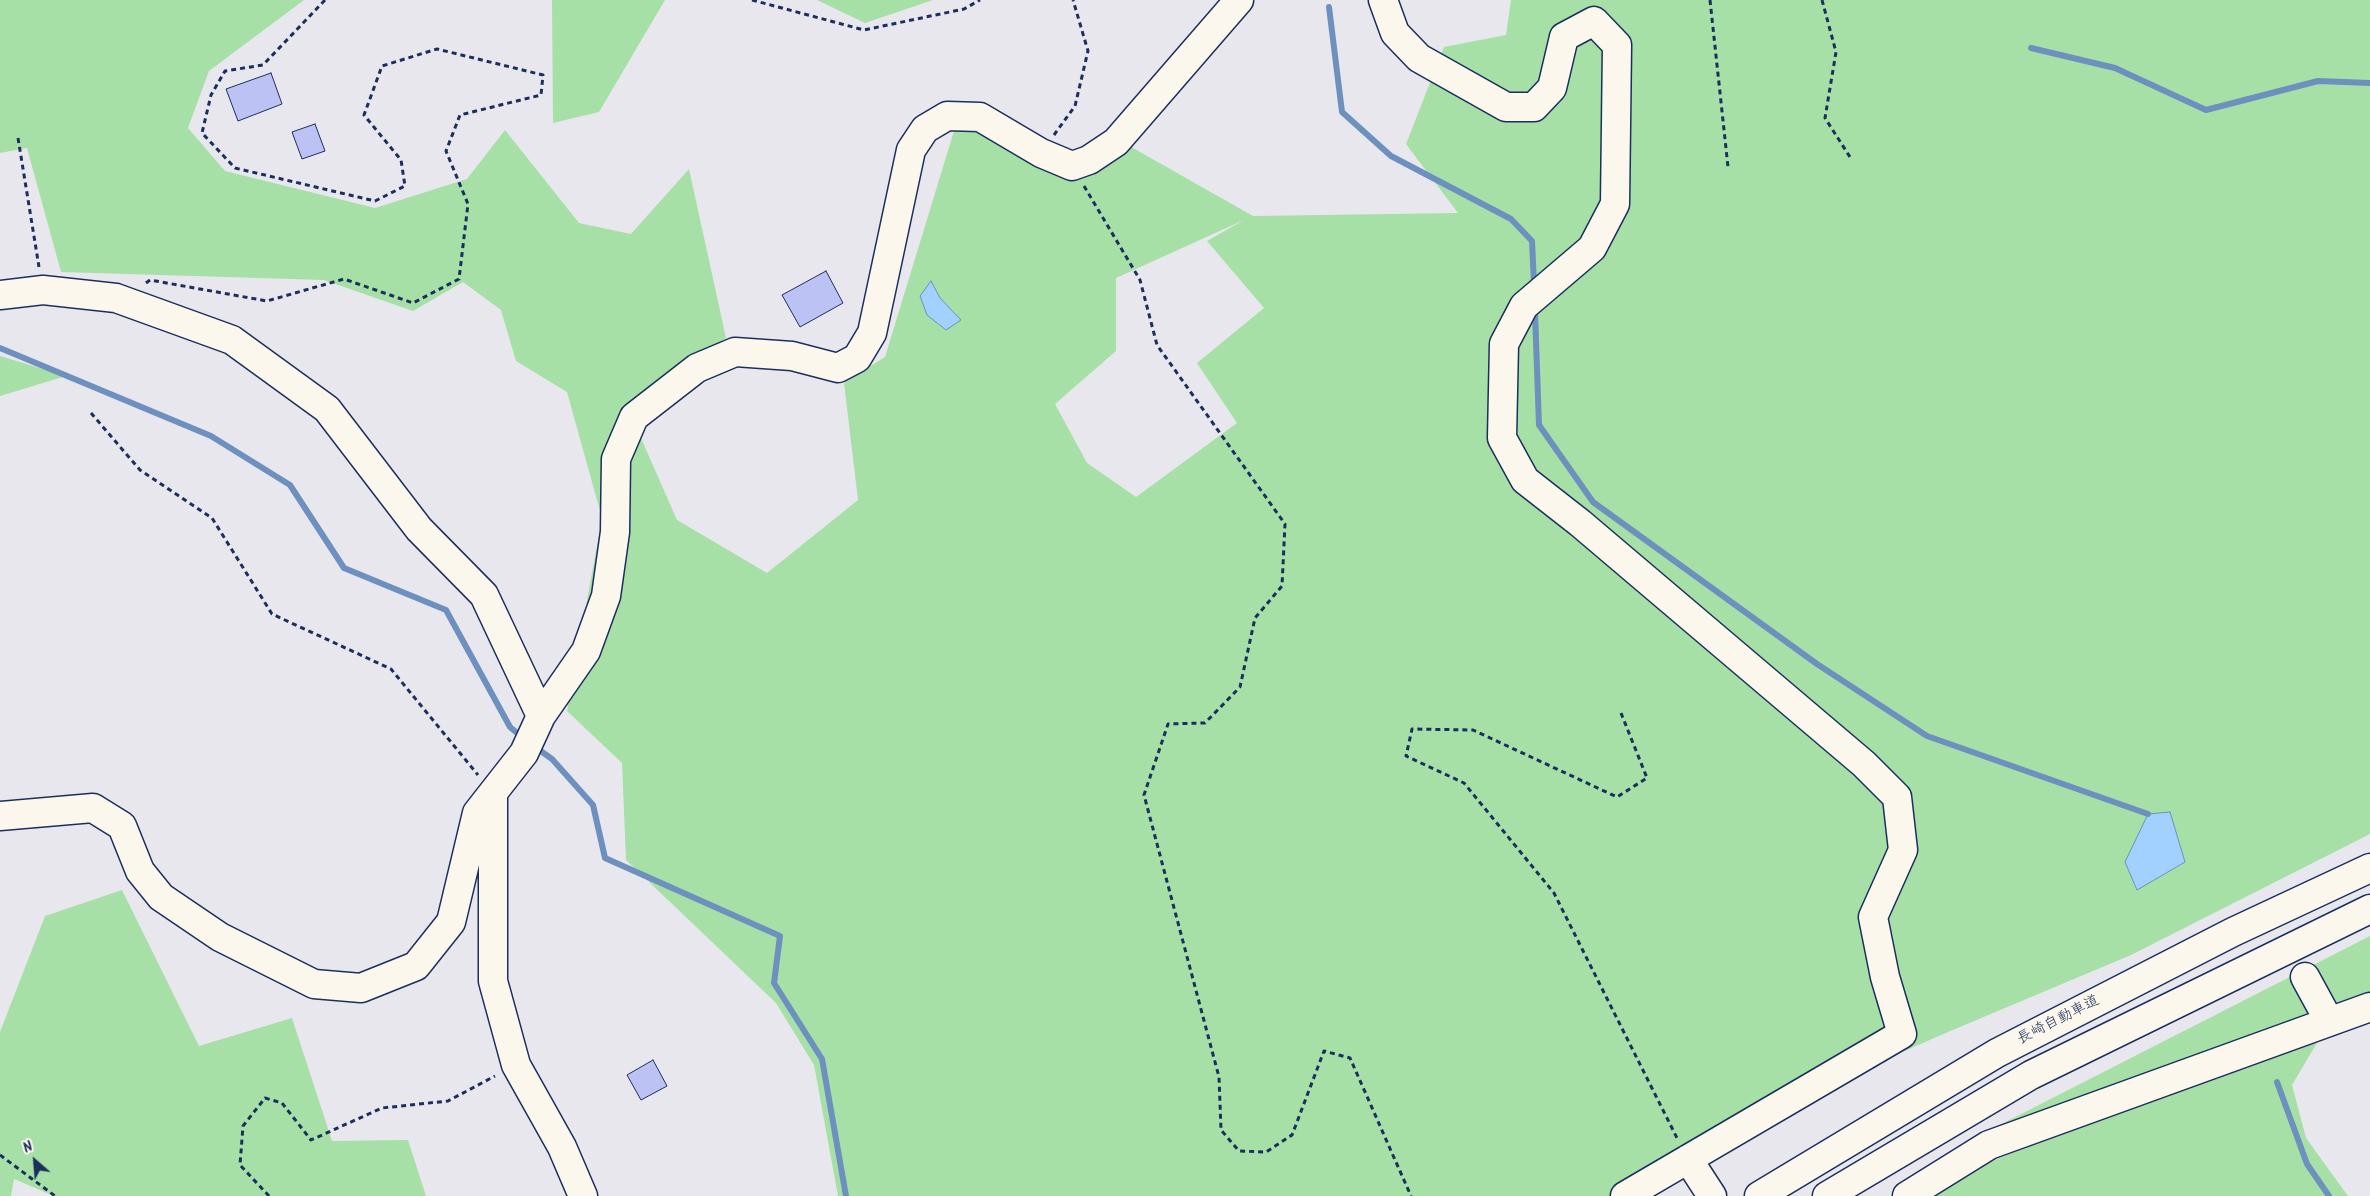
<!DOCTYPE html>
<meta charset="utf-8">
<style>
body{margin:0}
#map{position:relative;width:2370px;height:1196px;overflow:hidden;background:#e8e7ee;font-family:Kalam,sans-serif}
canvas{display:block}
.north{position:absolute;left:10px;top:1136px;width:50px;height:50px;-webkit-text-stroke:4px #fbf7ec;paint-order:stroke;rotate:333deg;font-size:14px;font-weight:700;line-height:20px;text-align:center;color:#1b2f5e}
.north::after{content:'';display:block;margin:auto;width:18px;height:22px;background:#1b2f5e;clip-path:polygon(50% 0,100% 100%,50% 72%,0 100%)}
</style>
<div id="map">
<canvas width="2370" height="1196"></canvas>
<div class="north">N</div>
</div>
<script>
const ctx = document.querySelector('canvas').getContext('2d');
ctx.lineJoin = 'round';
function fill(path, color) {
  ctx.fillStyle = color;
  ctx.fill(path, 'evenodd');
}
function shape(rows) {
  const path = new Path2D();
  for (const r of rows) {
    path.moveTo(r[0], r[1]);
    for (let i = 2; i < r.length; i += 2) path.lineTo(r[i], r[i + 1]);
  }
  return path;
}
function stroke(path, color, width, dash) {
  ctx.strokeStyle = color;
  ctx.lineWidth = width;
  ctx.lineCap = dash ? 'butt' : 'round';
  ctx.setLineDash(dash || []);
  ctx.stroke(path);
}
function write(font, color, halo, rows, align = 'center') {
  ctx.font = font + ' Kalam,"Klee One",sans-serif';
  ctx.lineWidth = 4.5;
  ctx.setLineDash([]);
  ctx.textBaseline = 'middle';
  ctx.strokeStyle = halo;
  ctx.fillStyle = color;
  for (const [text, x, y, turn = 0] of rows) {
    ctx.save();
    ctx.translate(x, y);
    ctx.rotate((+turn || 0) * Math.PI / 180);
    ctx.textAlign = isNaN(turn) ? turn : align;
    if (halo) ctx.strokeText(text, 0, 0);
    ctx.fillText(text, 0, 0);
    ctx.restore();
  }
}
fill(shape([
 [0,0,304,0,209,71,188,128,225,171,375,208,467,179,505,130,579,223,631,234,689,169,726,338,626,404,677,520,767,573,858,500,844,383,885,357,961,108,1064,177,1126,144,1253,216,1458,213,1406,144,1444,47,1506,35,1511,0,2370,0,2370,834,2131,955,1948,1032,1681,1149,1621,1196,838,1196,814,1065,776,1003,626,860,622,763,567,711,602,518,567,392,516,361,501,310,463,282,413,311,324,280,61,272,27,148,0,153],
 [1244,220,1207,241,1264,308,1197,363,1237,423,1136,497,1087,463,1055,404,1116,351,1116,278],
 [552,0,665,0,599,112,553,123],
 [817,0,933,0,865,23],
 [0,356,66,376,0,396],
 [122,890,199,1046,292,1018,332,1141,408,1140,426,1196,54,1196,14,1179,11,1196,0,1196,0,1032,45,916],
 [2370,936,2370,993,1982,1134],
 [2324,1031,2292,1085,2306,1138,2348,1196,1935,1196,1974,1168]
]), '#a6e0a6');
const water = shape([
 [931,281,940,298,961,320,946,330,927,315,920,296,931,281],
 [2170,812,2185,862,2137,890,2125,862,2148,814,2170,812]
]);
fill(water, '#a3d1ff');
stroke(water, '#6d90bf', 1);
stroke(shape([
 [1329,7,1342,112,1391,156,1511,219,1532,241,1534,283],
 [2031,48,2115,68,2206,110,2318,81,2370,83],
 [1535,312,1539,425,1593,502,1817,664,1927,736,2148,814],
 [0,348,211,436,290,485,344,568,446,610,510,727,523,738],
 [535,747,552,759,593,805,605,858,780,936,774,983,822,1059,846,1196],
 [2277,1082,2307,1164,2329,1196]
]), '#6d90bf', 6);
const building = shape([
 [271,73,282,104,238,121,226,89,271,73],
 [315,124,325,151,302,159,292,132,315,124],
 [826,271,843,303,800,327,782,295,826,271],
 [653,1060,667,1086,641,1100,627,1075,653,1060]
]);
fill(building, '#bdc2f4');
stroke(building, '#1b2f5e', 1);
const minor = shape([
 [1383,0,1395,33,1419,58,1506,107,1534,107,1552,88,1564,37,1594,21,1617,45,1615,204,1592,248,1524,306,1504,344,1502,438,1525,480,1580,523,1864,764,1897,797,1903,850,1873,917,1885,977,1902,1034,1625,1196],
 [0,295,43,290,116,298,232,340,327,409,419,529,484,595,541,716],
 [493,794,493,981,516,1065,562,1147,583,1196],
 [0,816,93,808,122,826,140,871,161,897,220,937,314,984,361,988,416,966,451,922,477,813,524,753,541,716,586,651,606,596,615,532,616,459,634,417,697,368,735,352,792,356,838,368,857,358,872,333,911,150,925,129,947,116,980,117,1041,153,1072,166,1089,160,1116,142,1239,0],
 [2305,977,2329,1021],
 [1688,1159,1712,1196],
 [1907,1196,1989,1145,2370,1007]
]);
const highway = shape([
 [1759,1196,1997,1053,2233,932,2370,868],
 [1827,1196,2031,1075,2370,909]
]);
stroke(minor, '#1b2f5e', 31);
stroke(highway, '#1b2f5e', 31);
stroke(shape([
 [752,0,864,30,964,9,980,0],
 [1710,0,1728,167],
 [1822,0,1836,52,1825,118,1850,157],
 [1054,135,1075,106,1088,51,1073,0],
 [18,138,39,267],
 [1084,186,1140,280,1157,345,1285,524,1282,586,1255,618,1240,687,1205,723,1168,724,1144,795,1219,1077,1221,1130,1239,1151,1266,1152,1292,1135,1324,1051,1350,1058,1411,1196],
 [146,283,150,280,267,301,344,279,413,303,459,279,468,204,446,151,460,115,541,95,543,75,437,49,382,66,364,115,401,160,405,186,375,201,235,168,202,133,211,95,225,71,263,65,325,0],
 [91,413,140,470,212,518,272,614,391,669,478,775],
 [1621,713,1647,778,1617,797,1473,730,1412,729,1406,756,1464,783,1554,893,1677,1138],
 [0,1155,55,1196],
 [269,1196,240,1165,243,1126,265,1098,282,1103,311,1140,382,1108,448,1101,495,1076]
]), '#1b2f5e', 3, [5, 4]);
stroke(minor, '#fbf7ec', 28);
stroke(highway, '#fbf7ec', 28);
write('15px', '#1b2f5e', '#fbf7ec', [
 ["長崎自動車道",2059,1021,-27]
]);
</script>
